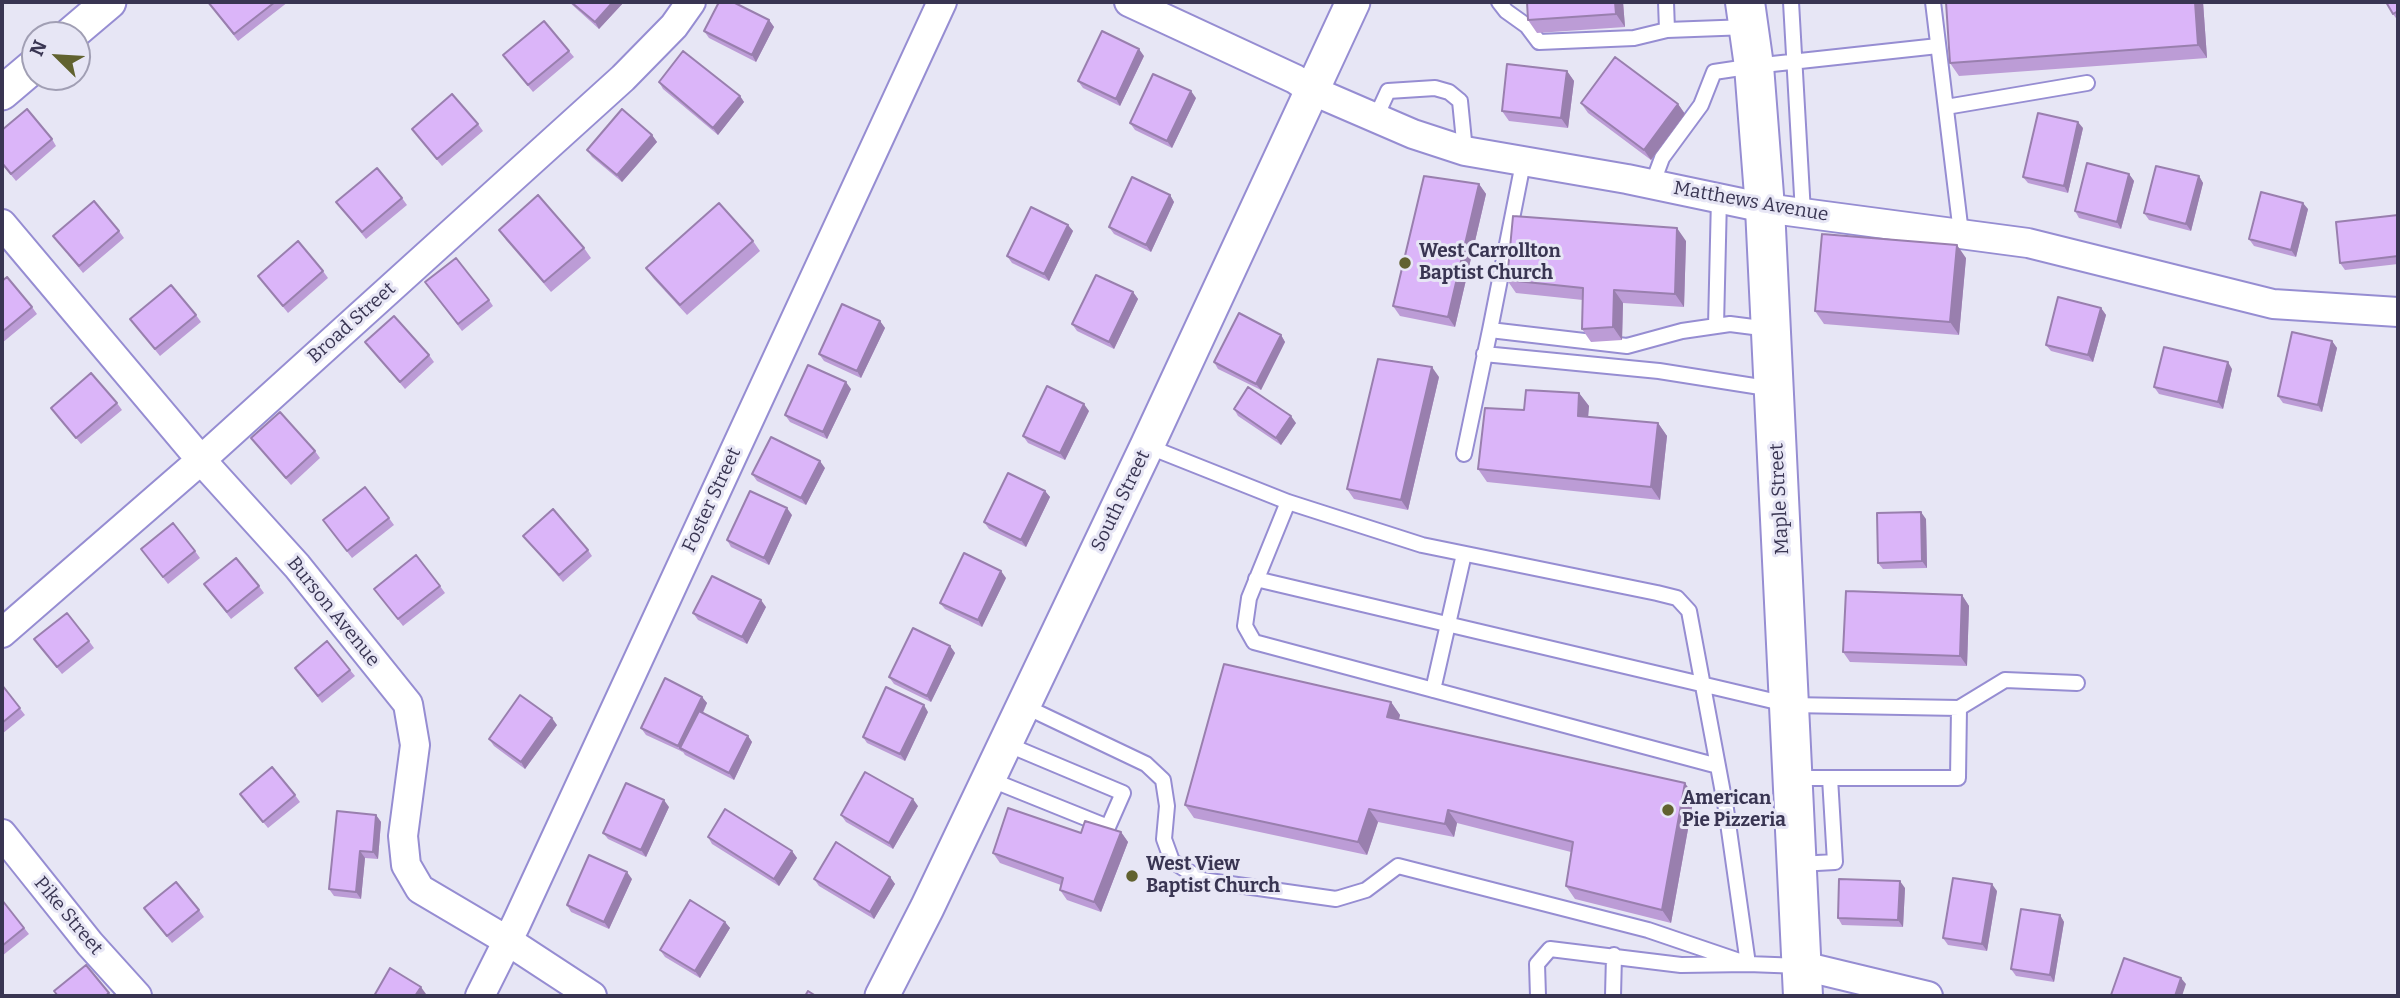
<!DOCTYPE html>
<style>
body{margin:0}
#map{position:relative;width:2400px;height:998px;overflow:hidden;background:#e7e6f5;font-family:Bitter,serif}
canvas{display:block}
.frame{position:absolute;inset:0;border:4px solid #393552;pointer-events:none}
.north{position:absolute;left:21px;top:21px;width:70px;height:70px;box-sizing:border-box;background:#e7e6f5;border:2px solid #a19fb4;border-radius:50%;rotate:294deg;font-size:19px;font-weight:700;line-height:28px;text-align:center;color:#393552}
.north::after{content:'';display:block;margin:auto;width:24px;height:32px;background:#61622f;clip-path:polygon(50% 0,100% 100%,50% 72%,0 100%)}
</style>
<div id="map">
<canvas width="2400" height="998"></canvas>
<div class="frame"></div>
<div class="north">N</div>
</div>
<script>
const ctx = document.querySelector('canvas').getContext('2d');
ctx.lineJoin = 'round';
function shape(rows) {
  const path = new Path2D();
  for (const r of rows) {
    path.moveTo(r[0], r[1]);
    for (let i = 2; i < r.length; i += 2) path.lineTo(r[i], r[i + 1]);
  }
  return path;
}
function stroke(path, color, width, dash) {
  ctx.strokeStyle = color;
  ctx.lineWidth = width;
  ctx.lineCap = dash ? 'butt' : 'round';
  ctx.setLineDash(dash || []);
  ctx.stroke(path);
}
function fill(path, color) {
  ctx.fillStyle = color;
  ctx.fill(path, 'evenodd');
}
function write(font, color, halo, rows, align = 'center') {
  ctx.font = font + ' Bitter,serif';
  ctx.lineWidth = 6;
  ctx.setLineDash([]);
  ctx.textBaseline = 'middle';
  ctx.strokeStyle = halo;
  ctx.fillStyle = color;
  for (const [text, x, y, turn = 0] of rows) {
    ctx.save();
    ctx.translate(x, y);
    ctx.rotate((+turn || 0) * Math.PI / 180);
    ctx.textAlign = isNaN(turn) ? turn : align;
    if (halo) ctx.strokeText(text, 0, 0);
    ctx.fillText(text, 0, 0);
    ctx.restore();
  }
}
const service = shape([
 [1499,2,1506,11,1527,26,1539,42,1634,38,1667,30,1748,27],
 [1666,2,1667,30],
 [1791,2,1803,213],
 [1933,2,1961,233],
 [1946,107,2087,83],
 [1376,117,1388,91,1435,88,1449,92,1460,101,1465,151],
 [1523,163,1490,330,1627,346,1682,331,1730,324,1769,329],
 [1652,185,1662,158,1701,105,1714,72,1754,66,1938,46],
 [1716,326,1719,198],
 [1484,354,1659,371,1773,389],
 [1147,446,1288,502,1422,545,1657,593,1677,598,1689,611,1726,809,1748,964,1681,965,1550,949,1537,964,1538,996],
 [1464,454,1490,330],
 [1288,502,1249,598,1245,626,1254,642,1718,766],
 [1256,579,1790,705,1959,708,1958,778,1794,778],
 [1433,690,1464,554],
 [1022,705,1146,764,1163,780,1167,806,1164,839,1172,861,1202,880,1336,899,1366,890,1398,866,1648,930,1748,964,1801,966],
 [1959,708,2005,680,2077,683],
 [989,779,1108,827,1123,793,1004,743],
 [1799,864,1835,862,1830,778],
 [1613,996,1614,955]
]);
const minor = shape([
 [1129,2,1295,79,1311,90,1413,134,1465,151,1627,179,1765,208,2028,243,2273,304,2398,312],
 [2,224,201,460,297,566,408,704,415,745,403,836,406,865,420,889,508,941,592,996],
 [2,633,201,460,623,78,674,26,691,2],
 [2,834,90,944,137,996],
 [1803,966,1928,996],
 [480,996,516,924,942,2]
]);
const tertiary = shape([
 [70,35,109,2],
 [2,93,35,65],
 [882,996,927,908,1147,446,1353,2]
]);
const secondary = shape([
 [1745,2,1754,66,1765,208,1803,996]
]);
stroke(service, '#968dd2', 18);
stroke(minor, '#968dd2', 32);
stroke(tertiary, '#968dd2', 37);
stroke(secondary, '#968dd2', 42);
stroke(service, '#fff', 14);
stroke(minor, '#fff', 28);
stroke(tertiary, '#fff', 33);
stroke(secondary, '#fff', 38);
fill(shape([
 [208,2,288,2,238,41],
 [569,2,624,2,599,29],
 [1623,2,1625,27,1537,33,1528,20],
 [1946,2,2203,2,2207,58,1959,76,1950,63],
 [2398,2,2398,21,2393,14],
 [769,20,774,27,756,62,709,38,704,31],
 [569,51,574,57,533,92,503,55],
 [1144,56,1120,106,1083,88,1078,81],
 [1567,71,1574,81,1568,128,1509,121,1502,111],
 [659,82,740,96,744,102,718,135,663,89],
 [1196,98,1172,148,1135,130,1130,123],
 [1581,103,1678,104,1685,114,1651,160,1588,113],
 [478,124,483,131,442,166,412,129],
 [2083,128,2068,193,2028,183,2023,177],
 [2,130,52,139,56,146,16,181,2,164],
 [652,135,657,142,622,182,592,157,587,150],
 [2129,174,2134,181,2121,229,2079,218,2075,211],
 [2199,176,2203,183,2191,231,2149,220,2144,213],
 [1479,184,1486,194,1455,327,1400,316,1393,306],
 [1170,195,1174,202,1151,252,1114,234,1109,227],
 [402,198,407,205,366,239,336,202],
 [2308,209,2296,257,2254,246,2249,239],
 [2398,215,2398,264,2345,270,2340,263],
 [1068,225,1073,231,1049,281,1012,263,1007,256],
 [499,230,584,248,591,258,551,292,506,240],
 [119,231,124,238,83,273,53,236],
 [753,241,760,251,687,315,653,278,646,268],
 [1686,241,1684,307,1623,303,1622,340,1591,342,1582,329,1583,300,1516,293,1507,280],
 [1966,258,1959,335,1824,324,1815,311],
 [323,271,328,278,288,313,258,276],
 [2,281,32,307,37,314,2,343],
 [430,289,489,300,493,306,462,331],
 [1133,292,1138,299,1114,349,1077,331,1072,324],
 [2101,308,2106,315,2093,362,2051,351,2046,345],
 [196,315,201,322,160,356,130,319],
 [880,321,885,328,861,378,824,361,819,354],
 [1281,335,1285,342,1261,390,1218,369,1214,362],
 [2332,341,2337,348,2322,412,2283,403,2278,396],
 [365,342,429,355,434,362,405,389],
 [2232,369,2223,409,2159,394,2154,387],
 [1439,377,1408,510,1354,499,1347,489],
 [851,389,827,439,790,422,785,415],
 [1579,393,1589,406,1588,417,1658,423,1667,436,1660,500,1487,482,1478,469,1524,410],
 [117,403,122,410,81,444,51,408],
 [1234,409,1296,423,1281,445,1238,416],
 [1089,411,1065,460,1028,443,1023,436],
 [251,438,315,451,320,458,291,485],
 [825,468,806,505,757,481,752,474],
 [1045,491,1050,497,1026,547,989,529,984,522],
 [792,515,769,565,731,547,727,540],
 [389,518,394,525,352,558,328,527],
 [1926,519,1927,568,1883,569,1878,563],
 [523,536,588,550,592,556,563,582],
 [141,549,195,551,200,558,168,584],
 [1006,578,982,627,945,609,940,603],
 [204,584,259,586,264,593,231,619],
 [440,586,445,593,403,626,379,595],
 [1962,595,1969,606,1967,666,1850,662,1843,652],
 [766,607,747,644,698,620,693,613],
 [34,639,89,641,94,648,62,674],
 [950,646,955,653,931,702,894,684,889,677],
 [295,668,350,670,355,676,322,703],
 [2,685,25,715,2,734],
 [702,697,707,703,703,713,748,736,752,742,734,780,685,755,683,752,646,735,641,728],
 [1391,702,1400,715,1399,719,1694,796,1671,923,1575,899,1566,886,1571,852,1457,823,1454,837,1378,822,1367,855,1194,818,1185,805],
 [928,712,905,761,867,743,863,737],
 [557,725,525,769,494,746,489,739],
 [240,794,295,795,300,802,268,828],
 [918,806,893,849,846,822,841,815],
 [669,807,646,857,608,839,603,833],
 [376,815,381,822,378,859,365,858,361,899,334,896,329,889],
 [1121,832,1128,842,1101,912,1067,900,1060,890,1061,885,1000,863,993,853,1081,833],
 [708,837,792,851,797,858,779,886,712,844],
 [890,877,895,884,874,919,819,886,814,879],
 [632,879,609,929,571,912,567,905],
 [1905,888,1903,927,1842,925,1838,918],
 [1997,891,1987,951,1948,945,1943,938],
 [2,900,29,934,2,956],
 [144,908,199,910,204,917,172,943],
 [2060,915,2064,922,2054,982,2016,976,2011,969],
 [725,922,730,928,700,978,665,957,660,950]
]), '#bc9cd6');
fill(shape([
 [613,2,624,2,599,29,595,22],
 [1615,2,1623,2,1625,27,1616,14],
 [2195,2,2203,2,2207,58,2198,45],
 [769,20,774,27,756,62,752,55],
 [1139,49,1144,56,1120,106,1116,99],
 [1567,71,1574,81,1568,128,1561,118],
 [1191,91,1196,98,1172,148,1167,141],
 [740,96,744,102,718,135,713,128],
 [1678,104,1685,114,1651,160,1644,150],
 [2078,122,2083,128,2068,193,2064,186],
 [652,135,657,142,622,182,617,175],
 [2129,174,2134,181,2121,229,2117,222],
 [2199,176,2203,183,2191,231,2186,224],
 [1479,184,1486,194,1455,327,1448,317],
 [1170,195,1174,202,1151,252,1146,245],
 [2303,203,2308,209,2296,257,2291,250],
 [1068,225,1073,231,1049,281,1044,274],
 [1677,228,1686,241,1684,307,1675,294],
 [1957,245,1966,258,1959,335,1950,322],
 [1614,290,1623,303,1622,340,1613,327],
 [1133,292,1138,299,1114,349,1109,342],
 [2101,308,2106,315,2093,362,2088,355],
 [880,321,885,328,861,378,857,371],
 [1281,335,1285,342,1261,390,1256,384],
 [2332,341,2337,348,2322,412,2318,405],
 [2228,362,2232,369,2223,409,2218,402],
 [1432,367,1439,377,1408,510,1401,500],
 [846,382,851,389,827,439,823,432],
 [1579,393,1589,406,1587,429,1578,416],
 [1084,404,1089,411,1065,460,1060,453],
 [1291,416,1296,423,1281,445,1276,438],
 [1658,423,1667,436,1660,500,1651,487],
 [820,461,825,468,806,505,801,498],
 [1045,491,1050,497,1026,547,1021,540],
 [787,508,792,515,769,565,764,558],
 [1921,512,1926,519,1927,568,1922,561],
 [1001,571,1006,578,982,627,978,620],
 [1962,595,1969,606,1967,666,1960,656],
 [761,600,766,607,747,644,742,637],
 [950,646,955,653,931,702,927,696],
 [702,697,707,703,685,750,680,748,683,753,678,746],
 [1391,702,1400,715,1396,730,1387,717],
 [924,705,928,712,905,761,900,754],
 [552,718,557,725,525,769,521,762],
 [748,736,752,742,734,780,729,773],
 [1685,783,1694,796,1671,923,1662,910],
 [913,799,918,806,893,849,889,843],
 [664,800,669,807,646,857,641,850],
 [1369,809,1378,822,1367,855,1358,842],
 [1448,810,1457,823,1454,837,1445,824],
 [376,815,381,822,378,859,373,852],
 [1121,832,1128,842,1101,912,1094,902],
 [360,851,365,858,361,899,356,892],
 [792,851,797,858,779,886,774,879],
 [627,872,632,879,609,929,604,922],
 [890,877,895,884,874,919,870,912],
 [1900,881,1905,888,1903,927,1898,920],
 [1992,884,1997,891,1987,951,1982,944],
 [2060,915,2064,922,2054,982,2050,975],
 [725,922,730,928,700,978,695,971],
 [2181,978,2186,984,2182,996,2175,996],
 [421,987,426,994,424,996,415,996]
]), '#997fae');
const building = shape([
 [208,2,275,2,234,34,208,2],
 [571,2,613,2,595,22,571,2],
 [719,2,733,2,769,20,752,55,704,31,719,2],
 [1527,2,1615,2,1616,14,1528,20,1527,2],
 [1946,2,2195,2,2198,45,1950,63,1946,2],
 [2386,2,2398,2,2398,11,2393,14,2386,2],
 [544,21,569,51,528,85,503,55,544,21],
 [1102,31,1139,49,1116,99,1078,81,1102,31],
 [683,51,740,96,713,128,659,82,683,51],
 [1615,57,1678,104,1644,150,1581,103,1615,57],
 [1507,64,1567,71,1561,118,1502,111,1507,64],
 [1153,74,1191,91,1167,141,1130,123,1153,74],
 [452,94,478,124,437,159,412,129,452,94],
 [27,109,52,139,11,174,2,163,2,130,27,109],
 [622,109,652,135,617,175,587,150,622,109],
 [2038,113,2078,122,2064,186,2023,177,2038,113],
 [2087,163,2129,174,2117,222,2075,211,2087,163],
 [2156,166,2199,176,2186,224,2144,213,2156,166],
 [377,168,402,198,362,232,336,202,377,168],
 [1424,176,1479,184,1448,317,1393,306,1424,176],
 [1132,177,1170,195,1146,245,1109,227,1132,177],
 [2261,192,2303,203,2291,250,2249,239,2261,192],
 [538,195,584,248,544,282,499,230,538,195],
 [94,201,119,231,79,266,53,236,94,201],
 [719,203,753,241,680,305,646,268,719,203],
 [1031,207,1068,225,1044,274,1007,256,1031,207],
 [2398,215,2398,256,2340,263,2336,222,2398,215],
 [1513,216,1677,228,1675,294,1614,290,1613,327,1582,329,1583,288,1507,280,1513,216],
 [1822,234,1957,245,1950,322,1815,311,1822,234],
 [298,241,323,271,283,306,258,276,298,241],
 [456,258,489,300,458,324,425,282,456,258],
 [1096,275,1133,292,1109,342,1072,324,1096,275],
 [7,277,32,307,2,332,2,281,7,277],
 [171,285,196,315,155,349,130,319,171,285],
 [2058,297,2101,308,2088,355,2046,345,2058,297],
 [842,304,880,321,857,371,819,354,842,304],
 [1239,313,1281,335,1256,384,1214,362,1239,313],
 [394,316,429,355,400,382,365,342,394,316],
 [2292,332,2332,341,2318,405,2278,396,2292,332],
 [2164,347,2228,362,2218,402,2154,387,2164,347],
 [1378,359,1432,367,1401,500,1347,489,1378,359],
 [808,365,846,382,823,432,785,415,808,365],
 [91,373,117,403,76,438,51,408,91,373],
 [1047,386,1084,404,1060,453,1023,436,1047,386],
 [1248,387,1291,416,1276,438,1234,409,1248,387],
 [1526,390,1579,393,1578,416,1658,423,1651,487,1478,469,1485,408,1524,410,1526,390],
 [280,412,315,451,286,478,251,438,280,412],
 [771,437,820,461,801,498,752,474,771,437],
 [1008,473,1045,491,1021,540,984,522,1008,473],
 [365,487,389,518,347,551,323,520,365,487],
 [750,491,787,508,764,558,727,540,750,491],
 [553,509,588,550,559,575,523,536,553,509],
 [1921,512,1922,561,1878,563,1877,513,1921,512],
 [173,523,195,551,163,577,141,549,173,523],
 [964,553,1001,571,978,620,940,603,964,553],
 [416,555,440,586,398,619,374,589,416,555],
 [236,558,259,586,227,612,204,584,236,558],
 [712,576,761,600,742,637,693,613,712,576],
 [1846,591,1962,595,1960,656,1843,652,1846,591],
 [67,613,89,641,57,667,34,639,67,613],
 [913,628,950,646,927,696,889,677,913,628],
 [327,641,350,670,318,696,295,668,327,641],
 [1224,664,1391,702,1387,717,1685,783,1662,910,1566,886,1573,842,1448,810,1445,824,1369,809,1358,842,1185,805,1224,664],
 [665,678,702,697,678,746,641,728,665,678],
 [2,685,20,708,2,723,2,685],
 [886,687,924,705,900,754,863,737,886,687],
 [520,695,552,718,521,762,489,739,520,695],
 [699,711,748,736,729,773,680,748,699,711],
 [272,767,295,795,263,822,240,794,272,767],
 [865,772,913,799,889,843,841,815,865,772],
 [626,783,664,800,641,850,603,833,626,783],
 [1008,808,1081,833,1085,821,1121,832,1094,902,1060,890,1063,878,993,853,1008,808],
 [725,809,792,851,774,879,708,837,725,809],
 [337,811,376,815,373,852,360,851,356,892,329,889,337,811],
 [836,842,890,877,870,912,814,879,836,842],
 [589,855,627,872,604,922,567,905,589,855],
 [1953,878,1992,884,1982,944,1943,938,1953,878],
 [1839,879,1900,881,1898,920,1838,918,1839,879],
 [176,882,199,910,167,936,144,908,176,882],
 [2,900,24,928,2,946,2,900],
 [690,900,725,922,695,971,660,950,690,900],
 [2021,909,2060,915,2050,975,2011,969,2021,909],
 [2124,958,2181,978,2175,996,2114,996,2111,995,2124,958],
 [86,965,109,993,105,996,58,996,54,991,86,965],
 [390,968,421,987,415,996,374,996,390,968],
 [808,991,816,996,805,996,808,991],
 [1721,995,1721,996,1671,996,1721,995]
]);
fill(building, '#dbb5f9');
stroke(building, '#997fae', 2);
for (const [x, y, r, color] of [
 [1405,263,7,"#61622f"],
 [1668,810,7,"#61622f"],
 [1132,876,7,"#61622f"]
]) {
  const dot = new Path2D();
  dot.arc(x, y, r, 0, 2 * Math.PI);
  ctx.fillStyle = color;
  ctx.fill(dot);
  stroke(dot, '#e7e6f5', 2.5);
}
write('19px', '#393552', '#e7e6f5', [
 ["Matthews Avenue",1751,202,10],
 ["Broad Street",352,323,-42],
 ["Maple Street",1780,499,-93],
 ["Foster Street",712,500,-65],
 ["South Street",1121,501,-64],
 ["Burson Avenue",333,612,51],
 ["Pike Street",68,916,50]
]);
write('bold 19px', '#393552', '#e7e6f5', [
 ["West Carrollton",1419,252],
 ["Baptist Church",1419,274],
 ["American",1682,799],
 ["Pie Pizzeria",1682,821],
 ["West View",1146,865],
 ["Baptist Church",1146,887]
], 'left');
</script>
